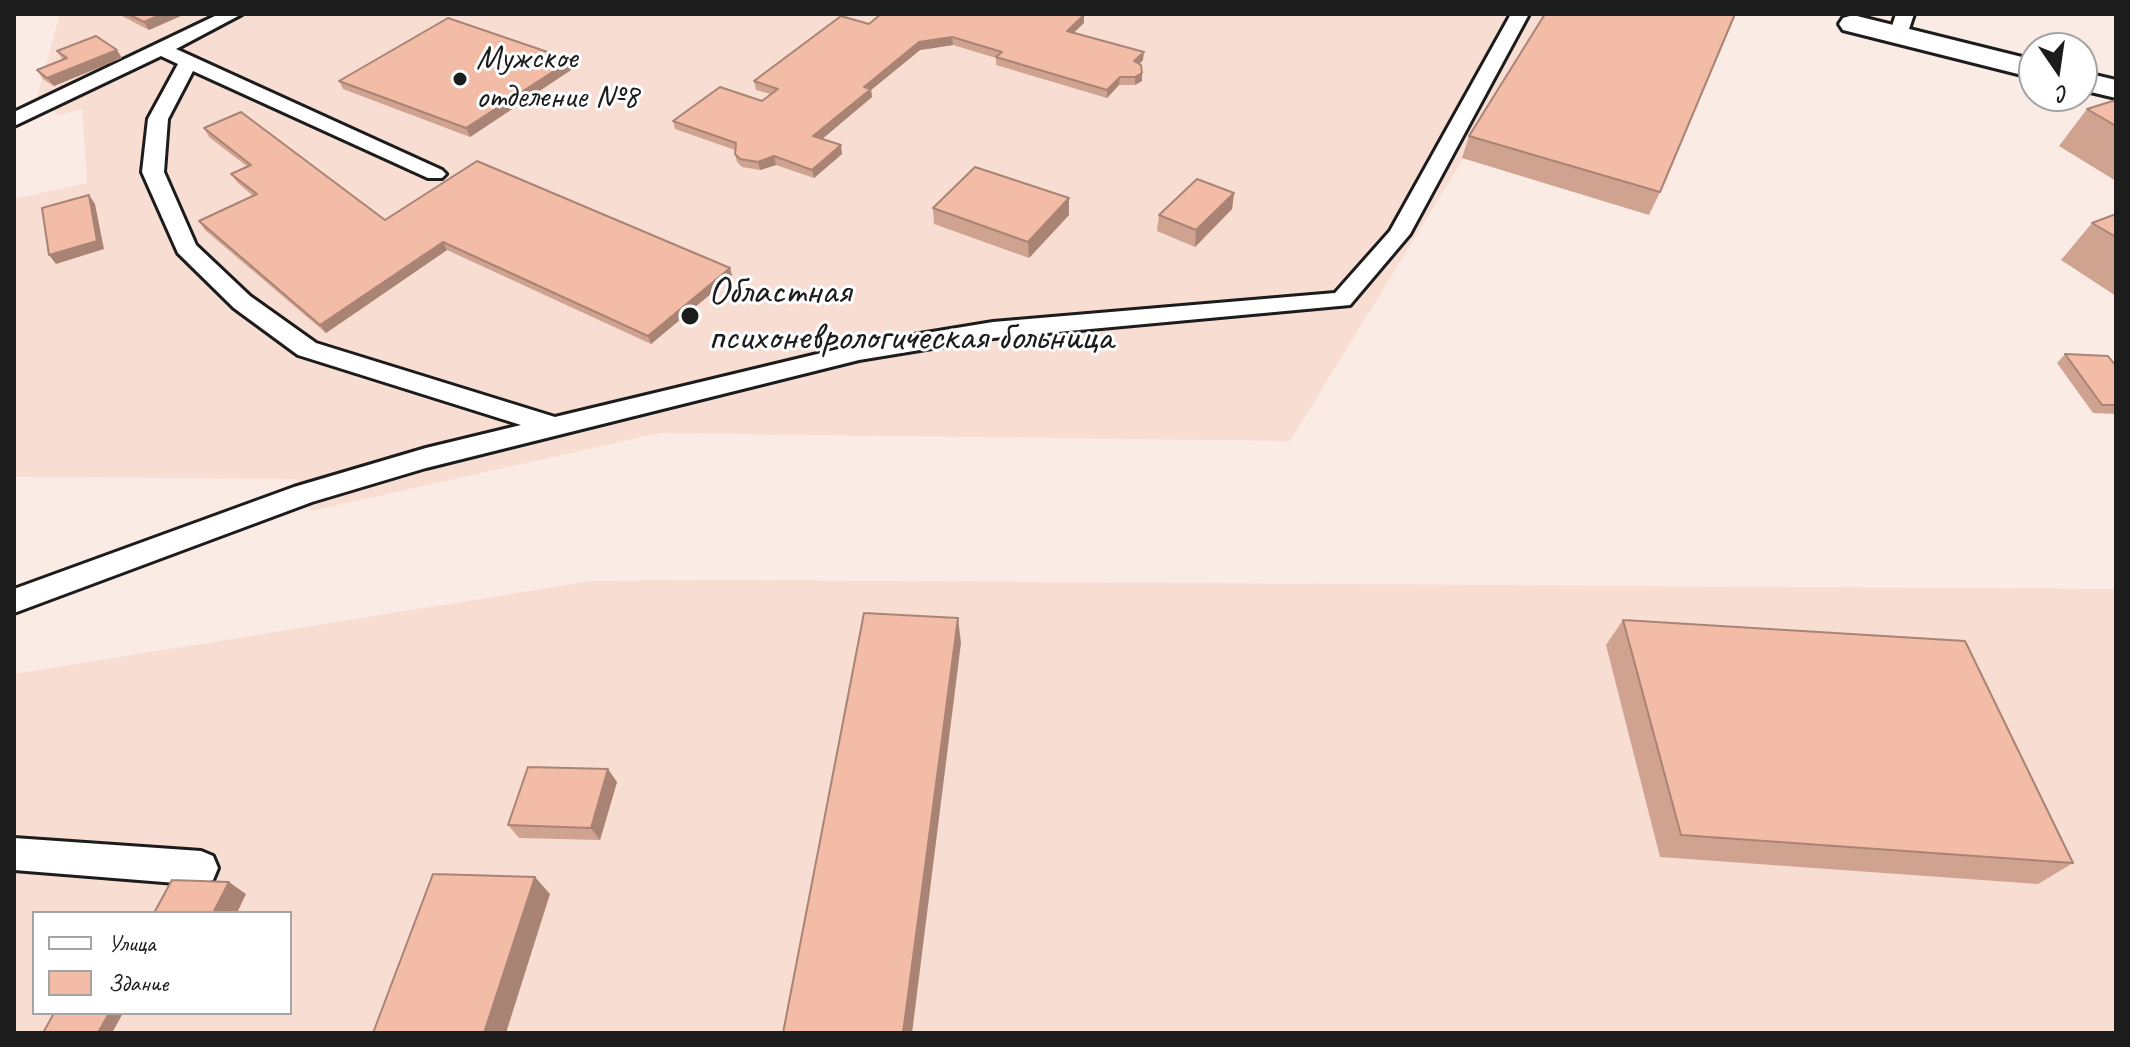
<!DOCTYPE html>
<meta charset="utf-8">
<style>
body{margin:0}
#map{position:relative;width:2130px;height:1047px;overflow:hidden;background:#fbebe5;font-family:Caveat,sans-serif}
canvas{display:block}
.frame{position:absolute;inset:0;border:16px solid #1c1c1c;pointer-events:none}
.legend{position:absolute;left:32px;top:911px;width:260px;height:104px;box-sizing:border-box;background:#fff;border:2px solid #a4a4a4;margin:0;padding:10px 14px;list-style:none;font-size:24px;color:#1c1c1c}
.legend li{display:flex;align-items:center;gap:16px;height:40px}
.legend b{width:40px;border:2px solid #a4a4a4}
.north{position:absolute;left:2018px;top:32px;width:80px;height:80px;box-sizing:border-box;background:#fff;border:2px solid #a4a4a4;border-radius:50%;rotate:167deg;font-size:22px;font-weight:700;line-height:32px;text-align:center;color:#1c1c1c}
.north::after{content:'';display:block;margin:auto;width:28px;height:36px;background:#1c1c1c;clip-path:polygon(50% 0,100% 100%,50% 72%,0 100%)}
</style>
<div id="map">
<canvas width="2130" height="1047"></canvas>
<div class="frame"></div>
<ul class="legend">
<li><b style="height:10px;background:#fff"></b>Улица</li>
<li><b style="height:22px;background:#f2bca7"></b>Здание</li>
</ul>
<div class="north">С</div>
</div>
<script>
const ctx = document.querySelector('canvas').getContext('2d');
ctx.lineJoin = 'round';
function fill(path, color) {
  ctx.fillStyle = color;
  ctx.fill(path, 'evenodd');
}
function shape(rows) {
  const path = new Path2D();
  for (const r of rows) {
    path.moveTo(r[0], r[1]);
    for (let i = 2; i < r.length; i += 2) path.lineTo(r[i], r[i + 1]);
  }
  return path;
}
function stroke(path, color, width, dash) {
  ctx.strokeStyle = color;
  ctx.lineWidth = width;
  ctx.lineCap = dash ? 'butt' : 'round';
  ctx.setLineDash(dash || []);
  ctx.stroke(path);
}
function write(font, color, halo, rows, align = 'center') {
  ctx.font = font + ' Caveat,sans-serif';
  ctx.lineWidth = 6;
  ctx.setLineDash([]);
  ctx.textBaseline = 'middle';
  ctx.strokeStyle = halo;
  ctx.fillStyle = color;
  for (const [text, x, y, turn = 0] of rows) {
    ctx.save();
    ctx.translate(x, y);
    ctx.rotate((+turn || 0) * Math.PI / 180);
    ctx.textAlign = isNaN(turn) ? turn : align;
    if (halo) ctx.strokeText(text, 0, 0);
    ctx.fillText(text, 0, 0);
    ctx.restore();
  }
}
fill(shape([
 [60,14,1552,14,1290,441,660,433,311,511,297,479,14,477,14,199,87,183,82,109,60,115,36,101],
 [724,580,2116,589,2116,1033,14,1033,14,674,591,581],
 [34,913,290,913,290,1013,34,1013]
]), '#f8ddd2');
const lane = shape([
 [219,14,242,14,176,49,442,170,446,174,442,178,428,178,193,71,168,119,164,172,196,245,250,296,316,343,555,417,859,344,993,322,1335,293,1390,231,1511,14,1529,14,1410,234,1350,305,993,338,859,360,426,468,312,502,14,613,14,589,294,487,426,448,521,425,298,355,234,308,178,253,142,172,148,119,178,64,161,56,14,126,14,112,219,14],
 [1896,14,1914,14,1907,35,1898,41,1889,35,1896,14],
 [14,838,201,851,213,856,218,868,213,880,201,885,14,870,14,838]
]);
const street = shape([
 [1853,15,2034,60,2034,78,1843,30,1839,24,1843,18,1853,15],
 [2082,72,2116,80,2116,98,2082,90,2082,72]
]);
stroke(lane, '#1c1c1c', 6);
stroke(street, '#1c1c1c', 6);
fill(lane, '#fff');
fill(street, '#fff');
fill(shape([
 [118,14,185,14,149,30],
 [1084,23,1073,33,1143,60,1140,64,1142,81,1135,85,1119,85,1107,98,996,65,996,58,953,45,920,50,871,90,872,97,822,139,842,154,814,178,776,165,760,170,742,167,737,162,735,154,735,150,675,129,673,121,762,101,770,94,756,90,754,81,869,24],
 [57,51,122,58,54,86,43,79,37,70,63,60],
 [571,60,574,68,470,137,343,89,339,81],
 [2116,100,2116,181,2059,146,2087,109],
 [204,128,385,220,730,268,732,276,651,344,447,250,326,333,205,230,199,221,253,196,237,182,231,174,248,167,209,137],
 [1469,136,1660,192,1649,215,1462,158],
 [1234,193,1232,209,1195,247,1157,231,1159,215],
 [933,208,1069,215,1029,258,934,224],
 [2116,214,2116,296,2061,260,2092,223],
 [2065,354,2116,366,2116,414,2093,413,2057,363],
 [1623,620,2073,863,2038,884,1660,857,1606,645],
 [617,782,600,840,519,838,508,825]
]), '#d0a290');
fill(shape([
 [162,14,185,14,149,30,144,22],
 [1084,15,1084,23,1067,39,1067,31],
 [952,37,953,45,920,50,871,90,872,97,815,145,813,136,864,87,919,42],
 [117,50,122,58,54,86,47,78],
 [1144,52,1143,60,1134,70,1134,61],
 [571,60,574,68,470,137,466,128],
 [1142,73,1142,81,1135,85,1135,77],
 [1120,77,1119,85,1107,98,1107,90],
 [841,145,842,154,814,178,812,170],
 [774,156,776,165,760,170,758,162],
 [1234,193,1232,209,1195,247,1196,230],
 [89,195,95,204,104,249,56,264,49,255],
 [1069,198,1069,215,1029,258,1028,242],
 [443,242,447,250,326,333,320,325],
 [730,268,732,276,651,344,648,336],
 [958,618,961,643,912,1033,903,1033],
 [608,769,617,782,600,840,591,828],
 [535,877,550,894,506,1033,484,1033],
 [229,882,246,894,237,913,213,913],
 [109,1013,123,1013,112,1033,98,1033]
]), '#a98475');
const building = shape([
 [128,14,162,14,144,22,128,14],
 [881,14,1081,14,1084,15,1067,31,1144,52,1134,61,1141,65,1142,73,1135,77,1120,77,1107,90,996,57,1002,52,952,37,919,42,864,87,871,89,813,136,841,145,812,170,774,156,758,162,740,159,735,154,736,143,673,121,720,87,762,101,778,89,754,81,841,16,869,24,881,14],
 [1545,14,1735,14,1660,192,1469,136,1545,14],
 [448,18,571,60,466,128,339,81,448,18],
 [96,36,117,50,47,78,37,70,67,58,57,51,96,36],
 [2116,100,2116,126,2087,109,2116,100],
 [241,112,385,220,477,161,730,268,648,336,443,242,320,325,199,221,257,194,231,174,251,165,204,128,241,112],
 [975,167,1069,198,1028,242,933,208,975,167],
 [1197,179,1234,193,1196,230,1159,215,1197,179],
 [89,195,97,241,49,255,42,208,89,195],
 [2116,214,2116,237,2092,223,2116,214],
 [2065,354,2108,356,2116,366,2116,405,2102,405,2065,354],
 [864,613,958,618,903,1033,783,1033,864,613],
 [1623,620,1965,641,2073,863,1681,835,1623,620],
 [528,767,608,769,591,828,508,825,528,767],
 [433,874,535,877,484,1033,373,1033,433,874],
 [172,880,229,882,213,913,154,913,172,880],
 [54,1013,109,1013,98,1033,43,1033,54,1013]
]);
fill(building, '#f2bca7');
stroke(building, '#a98475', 2);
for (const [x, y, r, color] of [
 [460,79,8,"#1c1c1c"],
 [690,316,10,"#1c1c1c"]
]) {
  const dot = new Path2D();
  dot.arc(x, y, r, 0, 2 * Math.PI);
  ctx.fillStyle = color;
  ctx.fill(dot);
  stroke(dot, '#fff', 3);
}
write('34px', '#1c1c1c', '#fff', [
 ["Мужское",476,59],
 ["отделение №8",476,98]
], 'left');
write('40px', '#1c1c1c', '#fff', [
 ["Областная",708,293],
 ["психоневрологическая больница",708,339]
], 'left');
</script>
